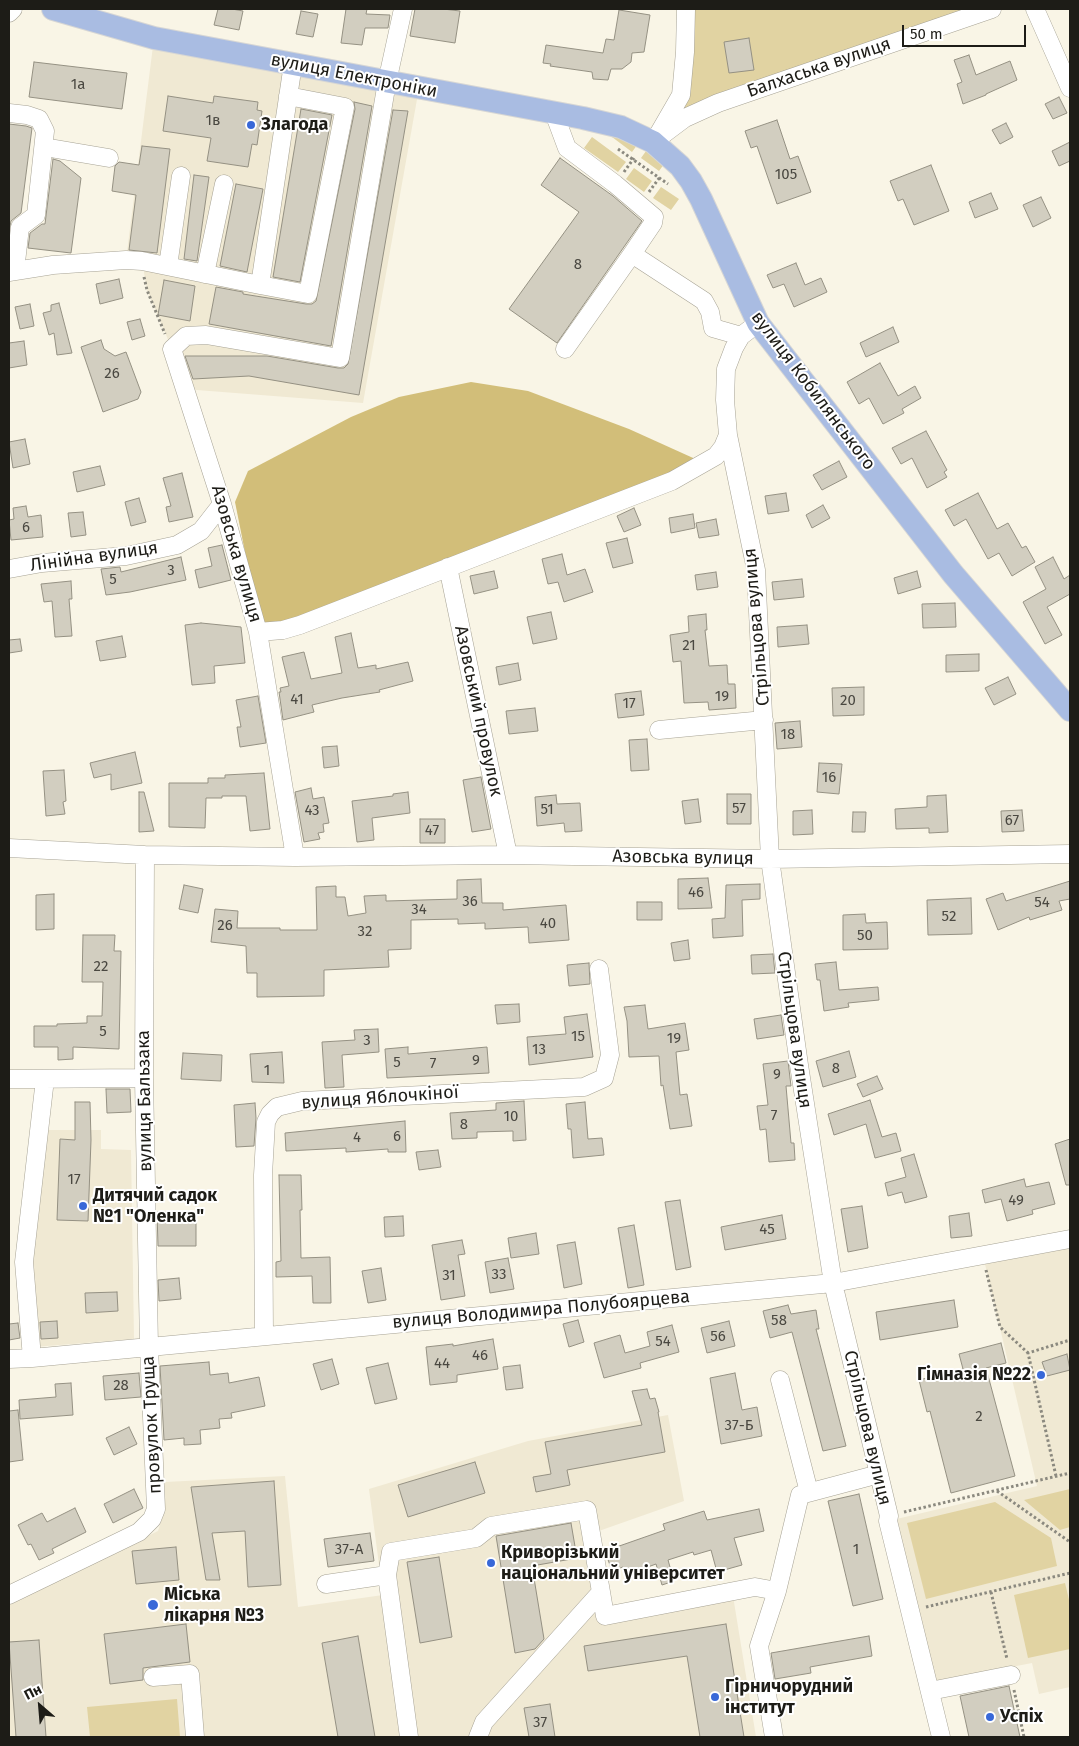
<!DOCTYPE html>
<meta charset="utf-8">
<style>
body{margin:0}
#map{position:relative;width:1079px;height:1746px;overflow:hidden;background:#f9f5e6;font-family:"Fira Sans",sans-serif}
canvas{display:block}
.frame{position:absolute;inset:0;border:10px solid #1d1c17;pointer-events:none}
.north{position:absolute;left:15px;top:1681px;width:50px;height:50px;-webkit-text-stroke:4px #fff;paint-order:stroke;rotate:333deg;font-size:14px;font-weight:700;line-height:20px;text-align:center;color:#1d1c17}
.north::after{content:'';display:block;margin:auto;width:18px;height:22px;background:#1d1c17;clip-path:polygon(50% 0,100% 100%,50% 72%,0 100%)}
.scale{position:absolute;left:902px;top:25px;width:124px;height:22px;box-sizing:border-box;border:2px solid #1d1c17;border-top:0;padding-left:6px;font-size:15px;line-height:18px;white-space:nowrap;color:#1d1c17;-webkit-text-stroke:4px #fff;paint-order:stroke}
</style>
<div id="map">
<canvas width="1079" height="1746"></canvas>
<div class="frame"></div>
<div class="north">Пн</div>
<div class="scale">50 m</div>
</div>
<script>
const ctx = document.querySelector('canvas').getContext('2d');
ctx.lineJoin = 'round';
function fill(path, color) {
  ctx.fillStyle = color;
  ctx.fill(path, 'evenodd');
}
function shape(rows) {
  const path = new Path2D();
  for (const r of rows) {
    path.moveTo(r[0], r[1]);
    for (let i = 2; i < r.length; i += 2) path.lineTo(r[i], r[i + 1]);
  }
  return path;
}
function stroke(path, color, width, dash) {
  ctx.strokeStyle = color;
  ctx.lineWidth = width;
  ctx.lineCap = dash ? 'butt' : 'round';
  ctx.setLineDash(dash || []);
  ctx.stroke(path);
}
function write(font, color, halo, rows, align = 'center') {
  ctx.font = font + ' "Fira Sans",sans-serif';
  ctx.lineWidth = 4;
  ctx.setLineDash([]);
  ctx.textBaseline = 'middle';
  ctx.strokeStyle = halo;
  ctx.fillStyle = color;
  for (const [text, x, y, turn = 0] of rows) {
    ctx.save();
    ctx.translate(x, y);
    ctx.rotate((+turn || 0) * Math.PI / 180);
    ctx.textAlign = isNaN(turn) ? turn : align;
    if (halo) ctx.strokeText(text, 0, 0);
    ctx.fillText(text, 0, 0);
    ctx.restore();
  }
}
fill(shape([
 [154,38,419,88,363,403,184,389,172,349,147,290,142,261,126,260],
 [42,1130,101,1130,101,1149,131,1150,134,1339,34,1347,28,1262],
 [1070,1248,1070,1687,1039,1694,1032,1663,928,1683,888,1521,1037,1486,985,1264],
 [668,1415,684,1501,596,1532,613,1619,733,1596,756,1737,9,1737,9,1604,158,1531,165,1509,165,1482,285,1476,298,1607,383,1595,369,1489,528,1441]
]), '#f0e9d3');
fill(shape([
 [686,9,992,9,671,115],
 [604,131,640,141,632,152],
 [592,137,626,162,618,172,584,148],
 [649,147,667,160,659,171,641,158],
 [634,168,652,181,644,192,626,179],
 [661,187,679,199,671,210,653,198],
 [1070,1489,1070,1527,1060,1530,1024,1500],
 [995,1502,1051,1538,1057,1566,926,1599,907,1523],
 [1065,1583,1070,1604,1070,1649,1028,1658,1014,1595],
 [177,1699,180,1737,90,1737,87,1707]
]), '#e1d3a2');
fill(shape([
 [471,382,528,391,629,429,702,462,296,618,278,623,259,622,235,502,248,471,351,417,399,397]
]), '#d2be79');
const building = shape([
 [218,9,232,9,243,11,239,30,214,25,218,9],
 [346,9,367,9,366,14,390,15,388,28,365,28,362,45,341,43,346,9],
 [415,9,443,9,460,11,455,43,410,36,415,9],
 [619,10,650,15,644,52,632,53,631,62,622,69,611,69,608,80,593,79,592,72,550,66,551,64,543,63,546,45,603,53,606,39,614,40,619,10],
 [301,11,318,14,313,37,296,34,301,11],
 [749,38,754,70,729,73,724,42,749,38],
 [969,55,976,75,1010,61,1017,80,986,94,986,95,963,104,957,84,962,82,954,60,969,55],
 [34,62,127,73,122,109,29,97,34,62],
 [168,96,213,103,214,96,258,102,257,110,262,111,257,145,252,144,248,167,207,161,211,138,163,131,168,96],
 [1059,97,1067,113,1053,119,1045,104,1059,97],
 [354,102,372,106,331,346,209,324,216,287,243,292,243,294,306,304,312,304,316,301,355,109,354,102],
 [301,109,332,115,300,282,273,277,301,109],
 [393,110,408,111,359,395,249,376,193,379,185,356,267,356,338,368,344,368,348,364,393,110],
 [777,120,790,159,798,156,811,192,777,204,757,146,751,148,745,131,777,120],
 [1006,123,1013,137,1000,144,992,130,1006,123],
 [9,124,26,126,32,128,21,213,11,221,9,232,9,124],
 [1070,142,1070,161,1059,166,1052,151,1070,142],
 [142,146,170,149,157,253,129,250,136,195,112,191,115,166,119,162,139,165,142,146],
 [560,158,613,196,642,221,557,343,509,309,579,212,541,185,560,158],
 [53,159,60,161,81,178,71,253,28,248,30,233,42,224,45,224,53,159],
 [931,165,949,211,914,225,903,199,898,201,890,181,931,165],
 [194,175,209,177,197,261,184,259,194,175],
 [236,184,263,189,247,272,220,266,236,184],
 [991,193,998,209,975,218,969,202,991,193],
 [1041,197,1051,218,1033,227,1023,205,1041,197],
 [796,263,805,285,821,278,827,292,794,307,784,284,773,288,767,275,796,263],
 [119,279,123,298,100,304,96,284,119,279],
 [164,280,195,286,190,321,158,315,164,280],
 [59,303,72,353,57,355,54,333,49,335,43,313,51,311,51,305,59,303],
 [30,304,34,326,20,329,15,307,30,304],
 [140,319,145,336,132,340,127,322,140,319],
 [893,327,899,342,866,357,860,343,893,327],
 [101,340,104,349,115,356,126,352,141,392,138,399,103,412,81,347,101,340],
 [24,341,27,365,9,368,9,343,24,341],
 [880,363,898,396,915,386,921,398,902,409,904,413,883,424,869,398,859,404,847,382,880,363],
 [926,431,947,470,944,472,947,477,927,488,912,458,901,464,892,448,926,431],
 [25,439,30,464,13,468,9,442,25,439],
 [839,461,847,477,822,490,813,475,839,461],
 [100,466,105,485,77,492,73,472,100,466],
 [182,473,193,517,169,522,166,507,171,506,163,478,182,473],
 [786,493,789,511,768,514,765,496,786,493],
 [978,493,997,529,1008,523,1022,548,1026,546,1035,562,1012,576,999,553,988,559,966,519,954,526,945,510,978,493],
 [139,498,146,522,131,526,125,502,139,498],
 [823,505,830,518,812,528,806,515,823,505],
 [26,506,28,517,41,515,43,537,11,540,9,520,14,519,13,508,26,506],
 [634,508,641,525,624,532,617,516,634,508],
 [83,512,86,535,71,537,68,513,83,512],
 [693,514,695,528,671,533,669,518,693,514],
 [716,519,719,535,699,538,696,523,716,519],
 [627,538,633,563,613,568,606,543,627,538],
 [222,545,231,580,199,588,195,570,212,566,208,548,222,545],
 [562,554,567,575,585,569,593,592,564,602,558,582,548,584,542,559,562,554],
 [181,557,186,580,130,592,106,595,101,569,120,567,121,572,181,557],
 [1053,557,1064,579,1070,575,1070,594,1047,607,1062,635,1045,644,1023,602,1046,589,1035,567,1053,557],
 [494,571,498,588,474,594,470,576,494,571],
 [917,571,921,587,898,594,894,578,917,571],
 [716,572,718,587,697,590,695,575,716,572],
 [802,579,804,597,774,600,772,582,802,579],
 [71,581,72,599,69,599,72,636,55,637,52,601,44,602,41,584,71,581],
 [955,603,956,627,923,628,922,604,955,603],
 [551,612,557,639,533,644,527,617,551,612],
 [706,614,707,630,705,630,709,666,727,665,728,684,735,684,736,708,709,710,708,702,684,703,681,661,673,662,670,635,689,632,688,616,706,614],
 [201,623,241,627,245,663,214,666,215,683,192,685,185,625,201,623],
 [807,625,809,644,778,647,777,627,807,625],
 [351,633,358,668,376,665,376,669,408,662,413,681,379,690,380,692,342,698,312,705,314,712,283,720,279,692,281,692,280,688,289,686,282,657,304,652,311,679,342,673,335,637,351,633],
 [122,636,126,657,100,661,96,641,122,636],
 [20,639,22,651,9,653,9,640,20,639],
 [979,654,979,671,946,672,946,655,979,654],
 [518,663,521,680,499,685,496,667,518,663],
 [1008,677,1016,694,994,705,985,688,1008,677],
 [864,687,864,715,833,716,832,688,864,687],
 [641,691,644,715,618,718,615,694,641,691],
 [258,696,266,743,240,747,237,727,241,727,236,700,258,696],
 [535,708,538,731,509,734,506,711,535,708],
 [800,721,802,747,777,749,775,723,800,721],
 [647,739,649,770,631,771,629,740,647,739],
 [337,746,339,766,324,768,322,747,337,746],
 [135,752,142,783,111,790,111,774,94,778,90,763,135,752],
 [819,763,842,764,839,794,817,792,819,763],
 [64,770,66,801,63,802,65,814,46,816,43,771,64,770],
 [264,773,270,829,250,831,246,796,222,796,222,798,206,798,205,828,169,827,169,783,208,783,208,778,225,778,225,775,264,773],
 [481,777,491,829,472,832,463,780,481,777],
 [311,788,313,799,324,797,329,823,323,824,324,832,318,833,320,839,304,842,295,792,311,788],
 [139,792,144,792,154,831,139,832,139,792],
 [408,792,410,813,372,818,374,840,357,842,352,801,393,796,393,794,408,792],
 [727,794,751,794,751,824,727,824,727,794],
 [556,795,557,804,580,803,582,831,565,832,564,823,537,826,535,797,556,795],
 [946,795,948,832,929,833,929,828,896,829,895,809,927,807,927,796,946,795],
 [698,799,701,822,685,824,682,801,698,799],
 [812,810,813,834,793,835,793,811,812,810],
 [1022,810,1024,831,1002,832,1001,811,1022,810],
 [853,812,866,812,865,832,852,832,853,812],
 [420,819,445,819,445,843,420,843,420,819],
 [708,878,712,908,678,909,678,879,708,878],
 [481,879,482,903,503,903,503,910,566,905,569,940,529,943,528,927,485,929,485,923,458,924,458,919,411,920,411,949,388,950,389,967,324,970,324,996,257,997,257,973,247,973,246,946,211,942,215,909,238,911,237,928,280,928,280,930,317,930,316,887,336,886,336,897,345,897,348,916,366,913,364,896,386,895,386,901,457,899,457,880,481,879],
 [1070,881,1070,899,1059,901,1062,910,1030,920,1029,917,998,930,986,899,1003,893,1006,901,1070,881],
 [760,884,760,899,742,900,743,936,713,938,712,919,725,918,726,885,760,884],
 [184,885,203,889,198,913,179,909,184,885],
 [54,894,54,929,36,930,36,895,54,894],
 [971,898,972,934,928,935,927,900,971,898],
 [637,902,662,902,662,920,637,920,637,902],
 [865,914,866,923,887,922,888,949,843,950,843,915,865,914],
 [83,935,115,935,114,951,121,951,119,1049,73,1047,73,1059,58,1060,58,1047,34,1047,34,1026,57,1026,57,1024,87,1023,87,1016,102,1016,103,982,82,982,83,935],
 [688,940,690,959,674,961,671,943,688,940],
 [773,954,775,973,752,974,751,955,773,954],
 [836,962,839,990,878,987,879,1000,848,1003,849,1007,824,1011,820,980,817,980,815,964,836,962],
 [589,963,590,984,569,986,567,965,589,963],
 [519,1004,520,1022,497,1024,495,1005,519,1004],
 [645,1005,648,1029,685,1023,689,1050,676,1052,680,1095,687,1094,692,1126,670,1129,663,1085,661,1086,659,1056,629,1057,627,1021,624,1007,645,1005],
 [587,1014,593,1057,529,1065,527,1037,566,1034,564,1017,587,1014],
 [781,1015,784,1035,757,1039,754,1019,781,1015],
 [378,1029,379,1052,342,1055,344,1087,325,1088,322,1042,355,1040,354,1030,378,1029],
 [408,1047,408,1054,487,1047,489,1073,387,1078,385,1049,408,1047],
 [849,1051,856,1077,823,1087,816,1061,849,1051],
 [282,1052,284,1083,252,1082,250,1054,282,1052],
 [183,1053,222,1055,221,1081,181,1079,183,1053],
 [788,1061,791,1086,786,1086,791,1143,794,1143,795,1160,769,1162,766,1129,760,1130,757,1106,768,1105,763,1064,788,1061],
 [877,1076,883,1089,863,1097,857,1084,877,1076],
 [106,1089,130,1089,131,1112,107,1113,106,1089],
 [870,1100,882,1137,896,1133,901,1151,875,1158,866,1124,834,1135,828,1114,870,1100],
 [524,1101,526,1140,513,1141,513,1131,477,1132,477,1138,452,1139,450,1113,496,1110,496,1103,524,1101],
 [75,1102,90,1102,91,1140,88,1221,57,1220,60,1139,75,1140,75,1102],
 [585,1102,588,1139,602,1138,604,1155,573,1158,571,1129,568,1129,566,1104,585,1102],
 [255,1103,256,1118,254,1146,236,1147,234,1105,255,1103],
 [405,1121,406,1152,388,1152,388,1149,346,1152,346,1148,286,1151,285,1133,405,1121],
 [1070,1139,1070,1185,1066,1185,1055,1144,1070,1139],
 [438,1150,441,1167,419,1170,416,1152,438,1150],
 [914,1154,927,1197,905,1203,902,1192,888,1196,885,1183,906,1177,901,1158,914,1154],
 [279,1175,301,1175,302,1210,300,1210,301,1258,330,1257,331,1303,313,1303,312,1276,276,1277,276,1262,281,1261,279,1175],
 [1024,1179,1026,1187,1049,1182,1055,1204,1032,1210,1033,1214,1007,1221,1001,1199,985,1203,982,1190,1024,1179],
 [680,1200,691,1267,676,1270,665,1202,680,1200],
 [862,1206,868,1248,848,1252,841,1209,862,1206],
 [157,1212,196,1212,196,1246,158,1246,157,1212],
 [969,1213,972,1236,951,1238,949,1216,969,1213],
 [782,1215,786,1239,725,1250,721,1227,782,1215],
 [403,1216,404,1236,385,1237,384,1217,403,1216],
 [634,1225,644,1285,628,1288,618,1228,634,1225],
 [536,1233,539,1254,511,1258,508,1238,536,1233],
 [462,1240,465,1254,458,1255,465,1296,441,1300,432,1245,462,1240],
 [575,1242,582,1284,564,1288,557,1245,575,1242],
 [508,1258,514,1289,490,1293,485,1262,508,1258],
 [381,1268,386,1300,368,1303,362,1271,381,1268],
 [179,1278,181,1299,159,1301,158,1280,179,1278],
 [117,1292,118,1311,86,1313,85,1293,117,1292],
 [954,1300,958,1327,880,1340,876,1312,954,1300],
 [788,1305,791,1314,816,1310,819,1329,816,1329,846,1446,823,1451,792,1332,770,1338,763,1311,788,1305],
 [578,1320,584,1342,569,1347,563,1324,578,1320],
 [57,1321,58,1338,41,1339,40,1322,57,1321],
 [729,1321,735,1346,707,1353,701,1328,729,1321],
 [18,1323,20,1338,9,1340,9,1324,18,1323],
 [672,1325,679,1352,640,1363,641,1368,604,1378,594,1343,620,1335,625,1353,650,1346,647,1332,672,1325],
 [493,1339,498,1369,457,1375,457,1382,430,1385,426,1347,453,1344,453,1346,493,1339],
 [1001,1343,1006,1363,986,1368,1015,1476,951,1493,930,1411,927,1412,919,1380,963,1369,959,1354,1001,1343],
 [1067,1354,1070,1370,1047,1376,1042,1362,1067,1354],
 [332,1359,339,1384,321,1390,313,1364,332,1359],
 [209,1362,210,1375,228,1373,229,1383,259,1377,265,1406,231,1413,232,1418,219,1419,220,1428,200,1430,201,1444,184,1445,184,1438,164,1440,160,1366,209,1362],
 [388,1363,397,1399,375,1404,366,1368,388,1363],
 [520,1365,523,1388,506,1390,503,1367,520,1365],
 [139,1373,141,1397,105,1400,103,1376,139,1373],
 [735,1373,742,1410,757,1407,762,1436,721,1444,710,1378,735,1373],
 [71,1383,73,1415,20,1419,19,1400,56,1397,55,1384,71,1383],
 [647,1389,650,1399,655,1398,659,1412,658,1412,665,1452,567,1470,570,1485,536,1492,533,1477,551,1474,545,1442,642,1425,632,1391,647,1389],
 [18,1410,23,1460,9,1462,9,1411,18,1410],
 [129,1427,137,1444,114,1455,106,1438,129,1427],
 [475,1462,485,1493,408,1517,398,1485,475,1462],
 [274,1481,281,1585,248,1587,245,1531,212,1533,220,1580,206,1580,191,1487,274,1481],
 [134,1489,143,1508,113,1523,104,1504,134,1489],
 [859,1494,883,1599,853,1606,828,1501,859,1494],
 [75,1508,86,1532,52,1549,54,1553,39,1560,31,1544,28,1545,18,1525,42,1513,47,1522,75,1508],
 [759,1509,764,1531,734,1538,742,1565,717,1572,711,1550,694,1555,693,1552,668,1560,674,1581,662,1585,656,1564,626,1575,623,1567,612,1571,605,1551,665,1530,663,1524,704,1511,707,1520,759,1509],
 [571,1523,577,1558,532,1566,544,1639,535,1649,515,1653,496,1536,571,1523],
 [370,1533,374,1561,328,1567,324,1539,370,1533],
 [176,1547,179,1580,136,1584,132,1551,176,1547],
 [439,1557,452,1637,420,1643,407,1562,439,1557],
 [186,1624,190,1662,143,1668,143,1680,110,1684,104,1634,186,1624],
 [726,1624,744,1737,700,1737,687,1656,588,1671,584,1646,726,1624],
 [358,1636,375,1737,338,1737,322,1643,358,1636],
 [869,1636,872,1656,810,1667,811,1673,775,1679,771,1653,869,1636],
 [39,1640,46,1737,16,1737,9,1642,39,1640],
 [1009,1686,1020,1737,969,1737,960,1696,1009,1686],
 [550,1704,555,1737,529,1737,524,1708,550,1704]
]);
fill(building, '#d2cec0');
stroke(building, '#959183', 1);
const minor = shape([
 [1035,9,1070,88],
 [9,13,13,9],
 [9,113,27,115,39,119,45,131,36,215,20,227,15,271],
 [554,113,567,148,615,184,654,217,653,223,632,254,565,349],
 [659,133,681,95,685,52,686,9],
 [653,142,685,118,718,103,992,9],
 [44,147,109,158],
 [632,254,704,301,710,312,713,328,741,336],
 [168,266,181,176],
 [9,272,53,265,126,260,142,261,260,285,293,64],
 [205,274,224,184],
 [260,285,308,294,345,107,288,96],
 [758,323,741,336,734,348,726,369,725,400,728,435,756,570,770,859,799,1065,833,1283,889,1516,888,1521,941,1737],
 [448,567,508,855],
 [9,569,42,563,126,556,177,545,201,531,222,504],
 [258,632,283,630,300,625,672,481,716,456,723,447,728,435],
 [659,730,764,720],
 [9,848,145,855,295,857,508,855,770,859,1070,854],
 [295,857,258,632,222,504,172,349,186,336,206,335,340,358,387,82,403,9],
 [9,1079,144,1078],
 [264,1336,263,1175,266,1122,270,1114,277,1107,302,1101,584,1087,604,1078,610,1055,599,969],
 [32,1358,24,1262,45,1079],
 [9,1359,32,1358,833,1283,1070,1239],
 [780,1380,809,1492],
 [326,1584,387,1575],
 [9,1595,139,1532,152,1519,156,1509,149,1347,144,1078,145,855],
 [153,1677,190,1674,195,1737],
 [930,1691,1011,1675],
 [409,1737,387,1575,391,1552,476,1538,491,1526,587,1510,601,1592],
 [478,1737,484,1722,601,1592,605,1616,755,1587,777,1591],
 [774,1737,759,1646,777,1591,800,1495,879,1474]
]);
const major = shape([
 [53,9,154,38,583,118,621,127,653,142,680,166,691,181,701,199,758,323,953,574,1070,710]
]);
stroke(minor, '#a7a395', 19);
stroke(major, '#d6d6d5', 24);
stroke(shape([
 [618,149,668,184],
 [624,172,634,158],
 [649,192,660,177],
 [144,277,147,290,165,334],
 [986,1270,1000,1327,1028,1353],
 [1056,1476,1028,1353,1070,1340],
 [997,1491,1070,1542],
 [904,1512,1070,1473],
 [991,1592,1007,1659],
 [926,1607,1070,1573],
 [1014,1690,1024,1737]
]), '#8b897f', 3, [2.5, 2.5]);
stroke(minor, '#fff', 18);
stroke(major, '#a9bce2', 22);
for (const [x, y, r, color] of [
 [251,125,5,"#3868d8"],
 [83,1206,5,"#3868d8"],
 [1041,1375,5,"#3868d8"],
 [491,1563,5,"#3868d8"],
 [153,1605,6,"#3868d8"],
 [715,1697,5,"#3868d8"],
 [990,1717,5,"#3868d8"]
]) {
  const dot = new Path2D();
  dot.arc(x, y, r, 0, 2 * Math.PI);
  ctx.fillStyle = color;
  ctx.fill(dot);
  stroke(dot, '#fff', 2);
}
write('15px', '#4a4841', null, [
 ["1а",78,85],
 ["1в",213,121],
 ["105",786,175],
 ["8",578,265],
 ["26",112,374],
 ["6",26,528],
 ["3",171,571],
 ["5",113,580],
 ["21",689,646],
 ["19",722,697],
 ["41",297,700],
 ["20",848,701],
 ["17",629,704],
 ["18",788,735],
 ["16",829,778],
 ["57",739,809],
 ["51",547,810],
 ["43",312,811],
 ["67",1012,821],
 ["47",432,831],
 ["46",696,893],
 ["36",470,902],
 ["54",1042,903],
 ["34",419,910],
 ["52",949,917],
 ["40",548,924],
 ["26",225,926],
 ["32",365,932],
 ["50",865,936],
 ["22",101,967],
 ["5",103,1032],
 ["15",578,1037],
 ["19",674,1039],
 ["3",367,1041],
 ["13",539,1050],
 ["9",476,1061],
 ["5",397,1063],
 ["7",433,1064],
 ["8",836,1069],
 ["1",267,1071],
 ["9",777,1075],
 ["7",774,1116],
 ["10",511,1117],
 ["8",464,1125],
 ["6",397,1137],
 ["4",357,1138],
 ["17",74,1180],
 ["49",1016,1201],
 ["45",767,1230],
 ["33",499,1275],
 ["31",449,1276],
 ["58",779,1321],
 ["56",718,1337],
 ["54",663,1342],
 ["46",480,1356],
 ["44",442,1364],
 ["28",121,1386],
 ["2",979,1417],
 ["37-Б",739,1426],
 ["37-А",349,1550],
 ["1",856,1550],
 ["37",540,1723]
]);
write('18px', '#1d1c17', '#fff', [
 ["Балхаська вулиця",819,68,-19],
 ["вулиця Електроніки",354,76,11],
 ["вулиця Кобилянського",813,391,53],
 ["Азовська вулиця",236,554,74],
 ["Лінійна вулиця",94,557,-8],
 ["Стрільцова вулиця",757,627,-95],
 ["Азовський провулок",478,711,78],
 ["Азовська вулиця",683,858,1],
 ["Стрільцова вулиця",794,1030,82],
 ["вулиця Яблочкіної",380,1098,-4],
 ["вулиця Бальзака",145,1101,-91],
 ["вулиця Володимира Полубоярцева",541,1310,-5],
 ["провулок Труща",152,1425,-93],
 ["Стрільцова вулиця",867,1428,77]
]);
write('bold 18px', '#1d1c17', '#fff', [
 ["Злагода",261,125],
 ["Дитячий садок",93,1196],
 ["№1 \"Оленка\"",93,1217],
 ["Гімназія №22",1031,1375,"right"],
 ["Криворізький",501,1553],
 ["національний університет",501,1574],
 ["Міська",164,1595],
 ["лікарня №3",164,1616],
 ["Гірничорудний",725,1687],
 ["інститут",725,1708],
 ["Успіх",1000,1717]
], 'left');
</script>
